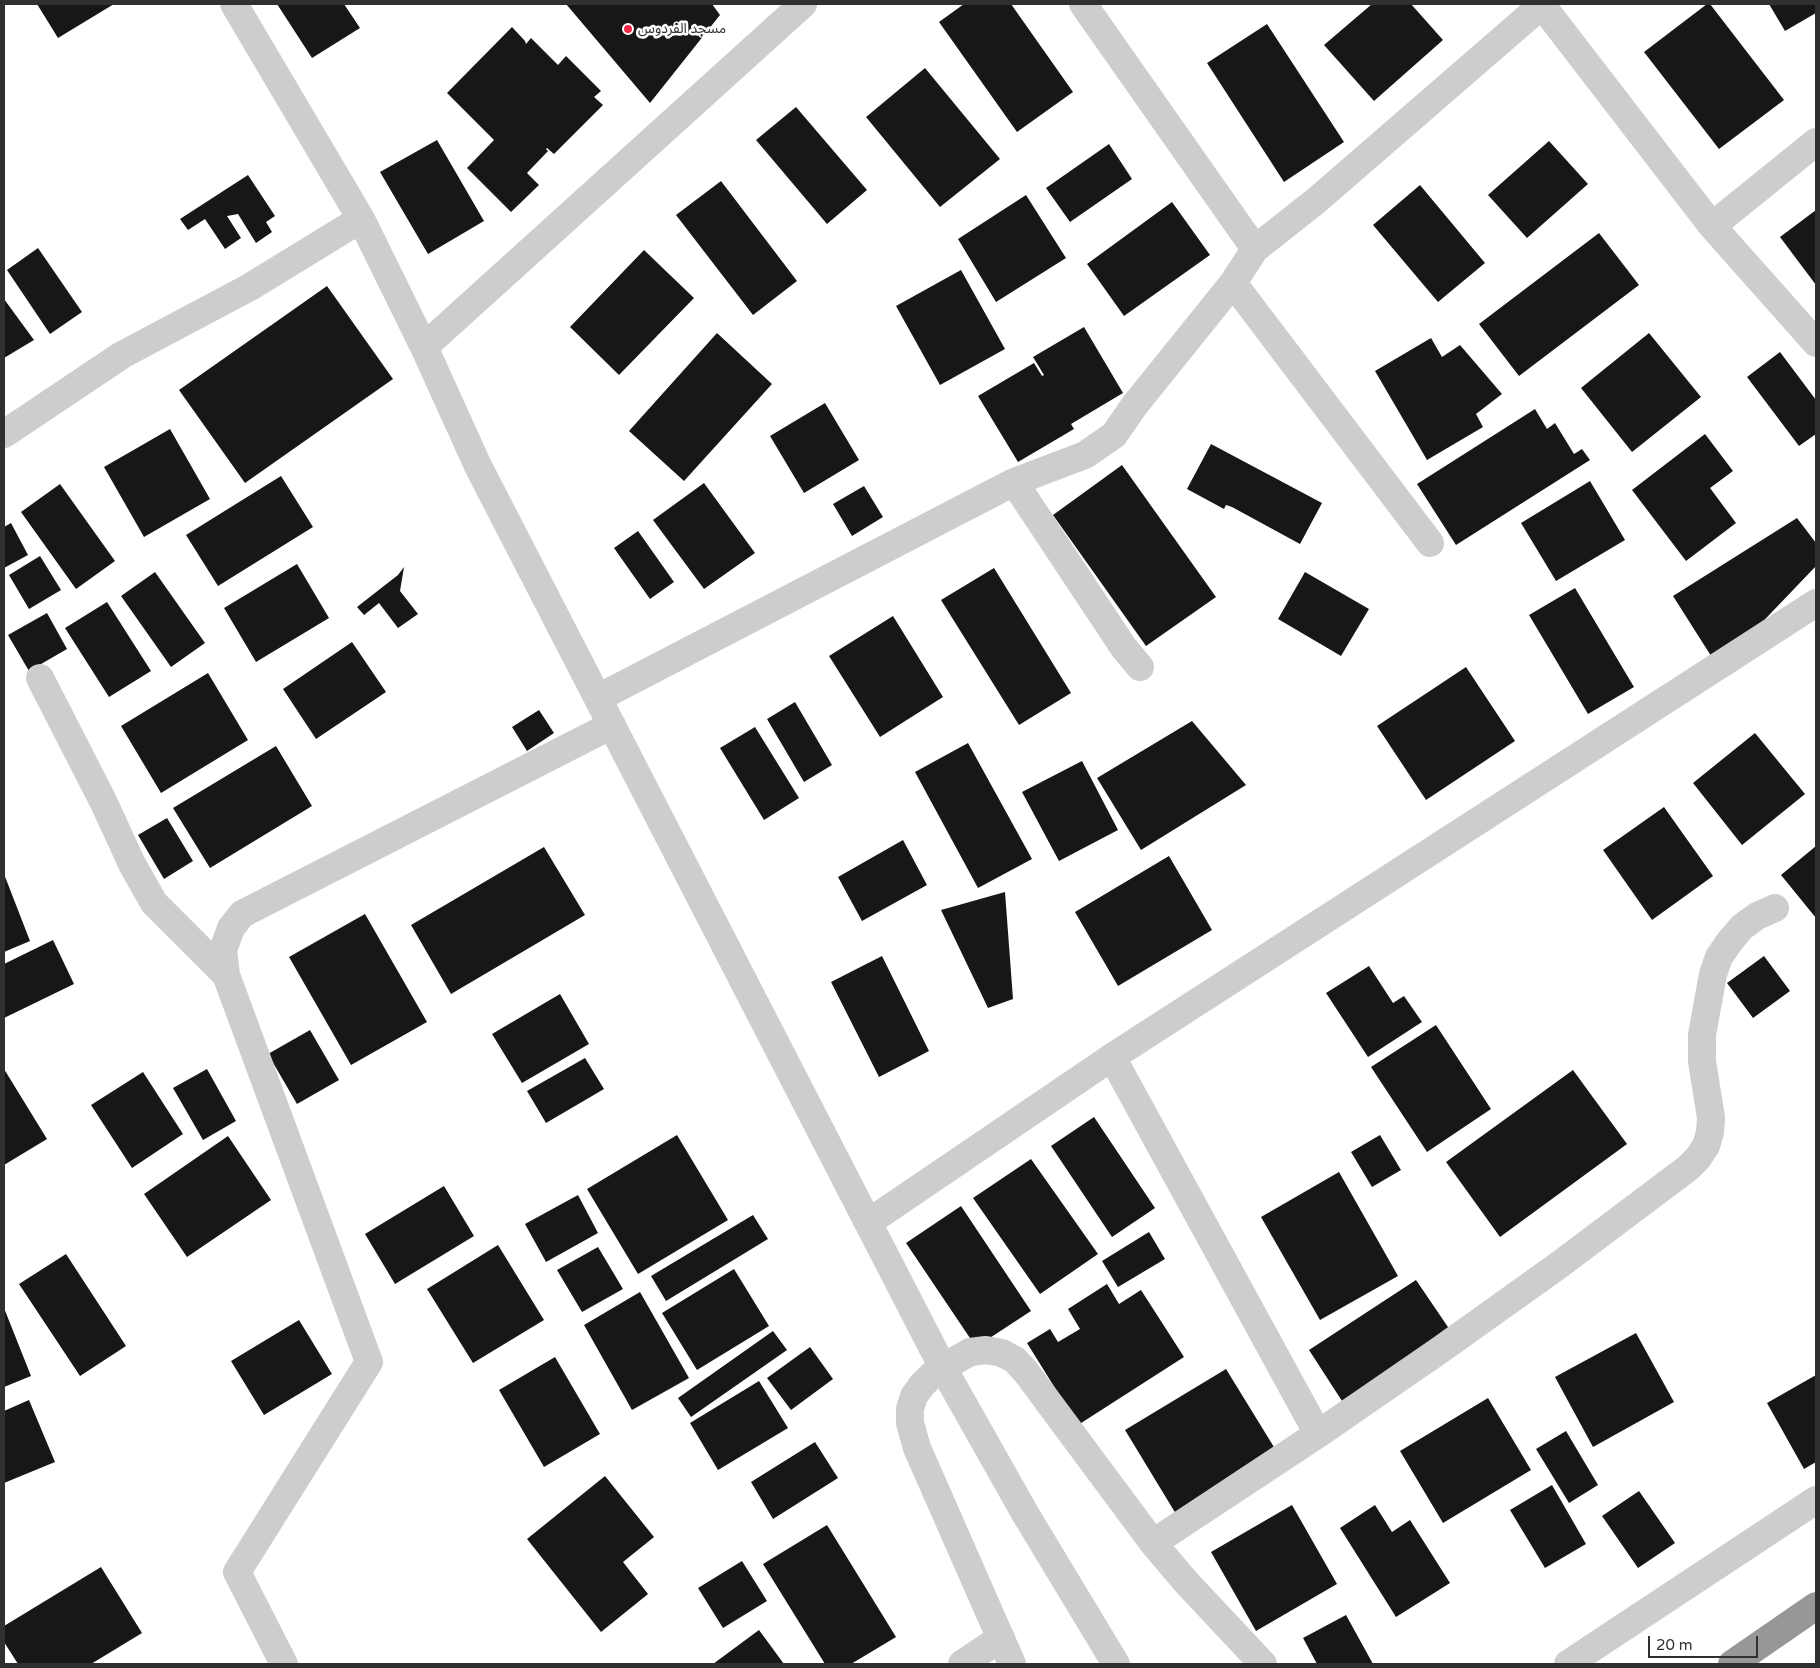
<!DOCTYPE html>
<meta charset="utf-8">
<style>
body{margin:0}
#map{position:relative;width:1820px;height:1668px;overflow:hidden;background:#fff;font-family:"Varela Round",sans-serif}
canvas{display:block}
.frame{position:absolute;inset:0;border:5px solid #303030;pointer-events:none}
.scale{position:absolute;left:1648px;top:1636px;width:110px;height:22px;box-sizing:border-box;border:2px solid #303030;border-top:0;padding-left:6px;font-size:15px;line-height:18px;white-space:nowrap;color:#303030;-webkit-text-stroke:4px #fff;paint-order:stroke}
</style>
<div id="map">
<canvas width="1820" height="1668"></canvas>
<div class="frame"></div>
<div class="scale">20 m</div>
</div>
<script>
const ctx = document.querySelector('canvas').getContext('2d');
ctx.lineJoin = 'round';
function fill(path, color) {
  ctx.fillStyle = color;
  ctx.fill(path, 'evenodd');
}
function shape(rows) {
  const path = new Path2D();
  for (const r of rows) {
    path.moveTo(r[0], r[1]);
    for (let i = 2; i < r.length; i += 2) path.lineTo(r[i], r[i + 1]);
  }
  return path;
}
function stroke(path, color, width, dash) {
  ctx.strokeStyle = color;
  ctx.lineWidth = width;
  ctx.lineCap = dash ? 'butt' : 'round';
  ctx.setLineDash(dash || []);
  ctx.stroke(path);
}
function write(font, color, halo, rows, align = 'center') {
  ctx.font = font + ' "Varela Round","Noto Sans Arabic",sans-serif';
  ctx.lineWidth = 5;
  ctx.setLineDash([]);
  ctx.textBaseline = 'middle';
  ctx.strokeStyle = halo;
  ctx.fillStyle = color;
  for (const [text, x, y, turn = 0] of rows) {
    ctx.save();
    ctx.translate(x, y);
    ctx.rotate((+turn || 0) * Math.PI / 180);
    ctx.textAlign = isNaN(turn) ? turn : align;
    if (halo) ctx.strokeText(text, 0, 0);
    ctx.fillText(text, 0, 0);
    ctx.restore();
  }
}
fill(shape([
 [37,4,114,4,58,38],
 [277,4,344,4,360,28,312,58],
 [566,4,712,4,720,15,650,103],
 [964,4,1011,4,1073,92,1017,132,939,22],
 [1372,4,1411,4,1443,40,1374,101,1324,45],
 [1707,4,1710,4,1784,100,1719,149,1644,52],
 [1769,4,1816,4,1816,13,1785,31],
 [1267,24,1344,142,1284,182,1207,63],
 [512,27,525,41,526,44,531,38,558,65,566,56,601,91,594,97,603,105,554,154,547,148,546,149,548,151,527,173,539,185,511,212,467,168,494,140,447,93],
 [925,68,1000,159,940,207,866,117],
 [796,107,867,190,827,224,756,140],
 [437,140,484,221,428,254,380,172],
 [1549,141,1588,184,1527,238,1488,195],
 [1109,144,1132,179,1070,222,1046,188],
 [248,175,275,216,266,222,272,232,256,243,238,214,227,216,241,238,225,249,205,219,188,230,180,219],
 [721,181,797,281,753,315,676,215],
 [1420,185,1485,263,1438,302,1373,225],
 [1026,195,1066,258,996,302,958,239],
 [1172,202,1210,255,1124,316,1087,264],
 [1816,210,1816,285,1780,237],
 [1599,233,1639,285,1519,376,1479,324],
 [38,248,82,312,50,334,7,270],
 [644,250,694,298,619,375,570,327],
 [961,270,1005,349,940,385,896,306],
 [327,286,393,379,245,483,179,390],
 [4,299,34,340,4,358],
 [1084,327,1123,393,1071,424,1074,429,1018,462,978,396,1034,363,1042,376,1044,375,1033,357],
 [717,333,772,384,684,481,629,431],
 [1649,333,1701,397,1632,452,1581,388],
 [1431,338,1442,357,1460,345,1502,394,1476,414,1483,427,1427,460,1375,371],
 [1780,352,1816,400,1816,434,1799,446,1747,377],
 [825,403,859,460,804,493,770,436],
 [1535,409,1547,429,1555,423,1574,454,1582,449,1590,460,1456,545,1417,484],
 [170,429,210,499,144,537,104,467],
 [1705,434,1733,471,1710,488,1736,523,1686,561,1632,490],
 [1211,444,1322,503,1300,544,1232,507,1226,505,1224,509,1187,489],
 [1122,465,1216,597,1146,646,1053,515],
 [281,476,313,527,218,586,186,535],
 [1590,481,1625,540,1556,581,1521,523],
 [704,483,755,553,704,589,653,520],
 [60,484,115,561,76,589,21,512],
 [864,486,883,517,852,536,833,504],
 [1797,518,1816,543,1816,566,1749,636,1713,659,1673,596],
 [11,523,28,555,4,568,4,527],
 [638,531,674,582,650,599,614,548],
 [40,556,61,590,29,609,9,575],
 [297,564,329,618,256,662,224,608],
 [404,567,400,591,418,614,398,628,379,603,364,615,357,607,398,575],
 [994,568,1071,693,1019,725,941,600],
 [155,572,205,643,171,667,121,596],
 [1305,572,1369,609,1341,656,1278,619],
 [1575,588,1634,687,1588,714,1529,615],
 [107,602,151,671,109,697,65,628],
 [47,613,67,649,29,671,8,635],
 [893,616,943,697,880,737,829,656],
 [352,642,386,692,316,739,283,689],
 [1466,667,1515,741,1426,800,1377,726],
 [208,673,248,740,161,793,121,726],
 [795,702,832,765,804,782,767,719],
 [539,710,554,733,527,751,512,727],
 [1192,721,1246,785,1141,850,1097,778],
 [755,727,799,798,764,820,720,748],
 [1755,733,1805,794,1742,845,1693,783],
 [968,743,1032,859,978,888,915,772],
 [276,746,312,806,210,868,173,808],
 [1082,761,1118,830,1059,861,1022,792],
 [1664,807,1713,876,1652,920,1603,850],
 [167,818,193,861,164,879,138,835],
 [903,840,927,885,862,921,838,877],
 [1816,846,1816,918,1781,875],
 [544,847,585,915,451,994,411,925],
 [1169,856,1212,930,1118,986,1075,912],
 [4,874,30,941,4,952],
 [1005,892,1013,999,988,1008,941,910],
 [365,914,427,1022,351,1065,289,957],
 [53,940,74,984,4,1018,4,964],
 [882,956,929,1051,879,1077,831,982],
 [1764,956,1790,991,1753,1018,1727,983],
 [1369,966,1393,1003,1404,996,1422,1022,1368,1057,1326,993],
 [560,994,589,1044,522,1083,492,1034],
 [1436,1025,1491,1109,1427,1152,1371,1067],
 [310,1030,339,1080,297,1104,268,1054],
 [585,1058,604,1089,546,1123,527,1091],
 [4,1069,47,1139,4,1165],
 [207,1069,236,1121,203,1140,173,1088],
 [1573,1070,1627,1144,1500,1237,1446,1162],
 [143,1072,183,1134,132,1168,91,1105],
 [1094,1117,1155,1208,1112,1237,1051,1146],
 [677,1135,728,1220,638,1274,587,1189],
 [1380,1135,1401,1170,1372,1187,1351,1152],
 [228,1136,271,1200,187,1257,144,1194],
 [1031,1159,1098,1254,1040,1294,973,1198],
 [1339,1172,1398,1276,1320,1320,1261,1217],
 [444,1186,474,1236,395,1284,365,1234],
 [578,1195,598,1233,546,1262,525,1224],
 [961,1206,1031,1311,976,1347,906,1243],
 [753,1215,768,1239,666,1301,651,1276],
 [1149,1232,1165,1259,1118,1287,1102,1261],
 [498,1245,544,1320,473,1363,427,1289],
 [598,1247,623,1289,582,1312,557,1270],
 [66,1254,126,1346,80,1376,19,1284],
 [734,1269,769,1326,697,1370,662,1313],
 [1416,1280,1450,1330,1342,1401,1309,1350],
 [1107,1284,1119,1304,1141,1290,1184,1357,1078,1425,1027,1343,1050,1329,1058,1342,1080,1329,1068,1309],
 [640,1292,689,1378,632,1410,584,1325],
 [4,1308,31,1376,4,1387],
 [299,1320,332,1374,264,1415,231,1361],
 [773,1331,787,1350,691,1417,678,1398],
 [1636,1333,1674,1402,1593,1447,1555,1377],
 [810,1347,833,1379,791,1410,767,1378],
 [555,1357,600,1434,544,1467,499,1390],
 [1226,1369,1277,1452,1176,1514,1125,1430],
 [1816,1375,1816,1462,1804,1469,1767,1403],
 [759,1381,788,1428,718,1470,690,1423],
 [1488,1398,1531,1470,1443,1523,1400,1451],
 [29,1400,55,1462,4,1483,4,1411],
 [1566,1431,1598,1485,1569,1503,1536,1449],
 [815,1442,838,1478,773,1519,751,1482],
 [605,1476,654,1537,623,1562,648,1594,601,1632,527,1539],
 [1552,1485,1586,1544,1545,1568,1510,1510],
 [1639,1491,1675,1543,1638,1568,1602,1516],
 [1292,1505,1337,1584,1256,1631,1211,1552],
 [1375,1505,1392,1532,1410,1520,1450,1583,1396,1617,1340,1528],
 [827,1525,896,1637,851,1664,825,1664,763,1564],
 [742,1561,767,1601,723,1628,698,1588],
 [101,1567,142,1633,91,1664,18,1664,4,1642,4,1626],
 [1346,1615,1373,1664,1317,1664,1303,1638],
 [759,1630,784,1664,713,1664]
]), '#171717');
stroke(shape([
 [234,4,361,219,424,347],
 [803,4,424,347,478,466,943,1368,1026,1515,1116,1664],
 [1083,4,1255,249],
 [1541,4,1712,226,1816,343],
 [1712,226,1816,142],
 [1233,283,1430,543],
 [4,434,122,355,250,287,361,219],
 [1014,482,1124,648,1140,667],
 [40,678,103,801,132,864,154,903,226,975],
 [598,698,1014,482,1085,455,1114,435,1134,406,1233,283,1255,249,1317,200,1542,5],
 [1112,1057,1318,1434],
 [869,1222,1112,1057,1816,603],
 [1153,1543,1318,1434,1440,1350,1559,1265,1688,1168,1698,1158,1706,1146,1710,1132,1711,1118,1702,1061,1702,1035,1713,974,1719,957,1730,941,1742,927,1757,916,1775,908],
 [284,1664,237,1572,369,1362,226,975,223,950,231,928,242,914,612,725],
 [962,1664,1001,1638],
 [1012,1664,917,1448,910,1423,910,1409,914,1396,922,1385,932,1375,956,1360,970,1352,986,1350,1002,1353,1015,1360,1026,1372,1153,1543,1186,1582,1263,1664],
 [1568,1664,1816,1500]
]), '#cdcdcd', 28);
stroke(shape([
 [1732,1664,1816,1606]
]), '#979797', 28);
for (const [x, y, r, color] of [
 [628,29,5,"#f12745"]
]) {
  const dot = new Path2D();
  dot.arc(x, y, r, 0, 2 * Math.PI);
  ctx.fillStyle = color;
  ctx.fill(dot);
  stroke(dot, '#fff', 2);
}
write('14px', '#303030', '#fff', [
 ["مسجد الفردوس",638,29]
], 'left');
</script>
